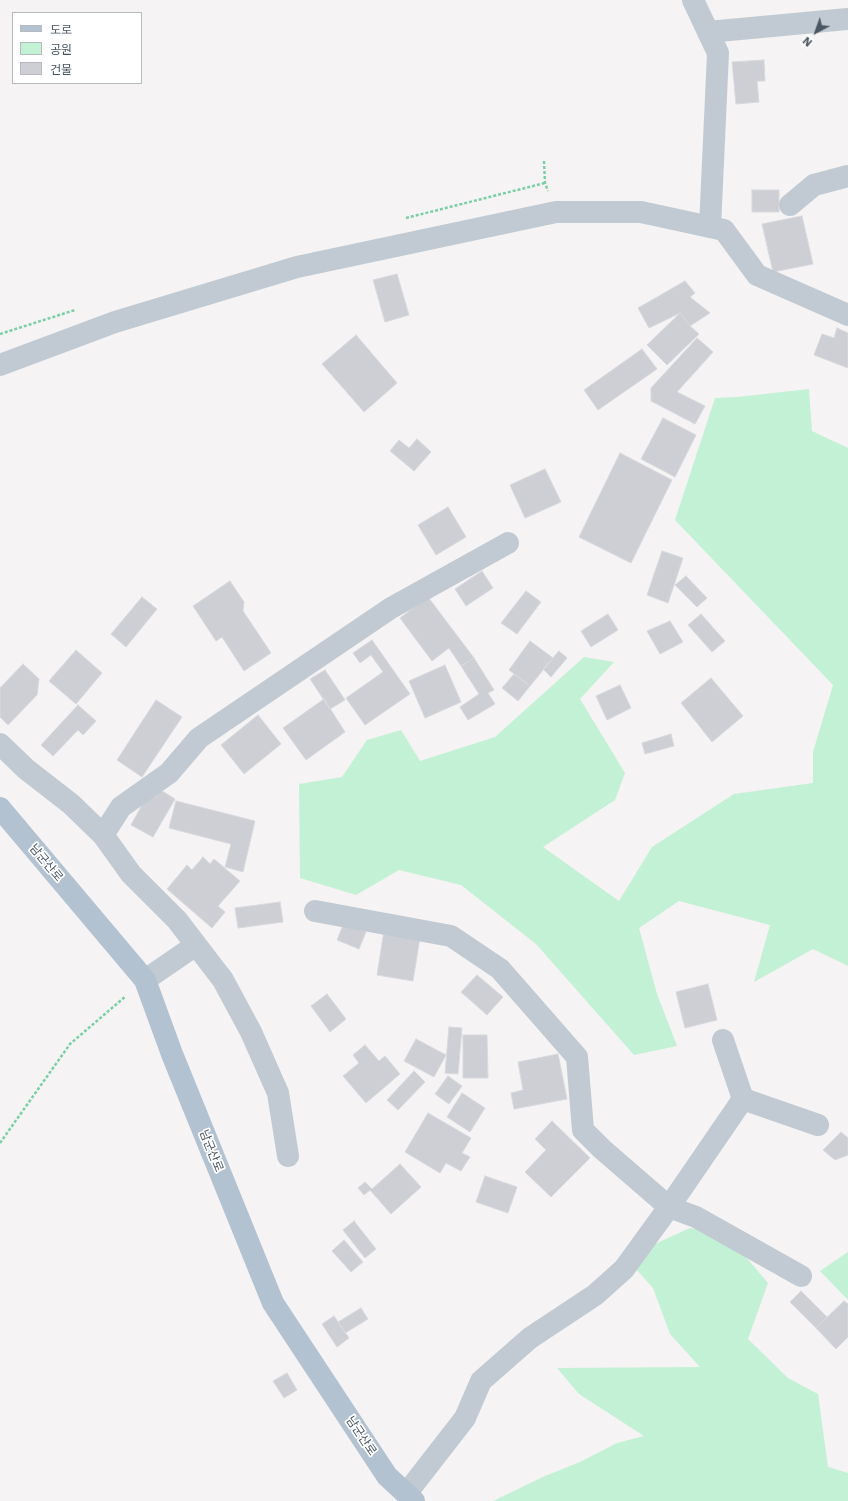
<!DOCTYPE html>
<meta charset="utf-8">
<style>
body{margin:0}
#map{position:relative;width:848px;height:1501px;overflow:hidden;background:#f5f3f3;font-family:"Work Sans","Noto Sans KR",sans-serif}
canvas{display:block}
.legend{position:absolute;left:12px;top:12px;width:130px;height:72px;box-sizing:border-box;background:#fff;border:1px solid #b7bbc0;margin:0;padding:5px 7px;list-style:none;font-size:12px;color:#4a5661}
.legend li{display:flex;align-items:center;gap:8px;height:20px}
.legend b{width:20px;border:1px solid #b7bbc0}
.north{position:absolute;left:796px;top:12px;width:40px;height:40px;-webkit-text-stroke:3px #fff;paint-order:stroke;rotate:221deg;font-size:11px;font-weight:700;line-height:16px;text-align:center;color:#4a5661}
.north::after{content:'';display:block;margin:auto;width:14px;height:18px;background:#4a5661;clip-path:polygon(50% 0,100% 100%,50% 72%,0 100%)}
</style>
<div id="map">
<canvas width="848" height="1501"></canvas>
<ul class="legend">
<li><b style="height:5px;background:#b3c2d1"></b>도로</li>
<li><b style="height:11px;background:#c3f1d5"></b>공원</li>
<li><b style="height:11px;background:#cdcfd5"></b>건물</li>
</ul>
<div class="north">N</div>
</div>
<script>
const ctx = document.querySelector('canvas').getContext('2d');
ctx.lineJoin = 'round';
function fill(path, color) {
  ctx.fillStyle = color;
  ctx.fill(path, 'evenodd');
}
function shape(rows) {
  const path = new Path2D();
  for (const r of rows) {
    path.moveTo(r[0], r[1]);
    for (let i = 2; i < r.length; i += 2) path.lineTo(r[i], r[i + 1]);
  }
  return path;
}
function stroke(path, color, width, dash) {
  ctx.strokeStyle = color;
  ctx.lineWidth = width;
  ctx.lineCap = dash ? 'butt' : 'round';
  ctx.setLineDash(dash || []);
  ctx.stroke(path);
}
function write(font, color, halo, rows, align = 'center') {
  ctx.font = font + ' "Work Sans","Noto Sans KR",sans-serif';
  ctx.lineWidth = 3.5;
  ctx.setLineDash([]);
  ctx.textBaseline = 'middle';
  ctx.strokeStyle = halo;
  ctx.fillStyle = color;
  for (const [text, x, y, turn = 0] of rows) {
    ctx.save();
    ctx.translate(x, y);
    ctx.rotate((+turn || 0) * Math.PI / 180);
    ctx.textAlign = isNaN(turn) ? turn : align;
    if (halo) ctx.strokeText(text, 0, 0);
    ctx.fillText(text, 0, 0);
    ctx.restore();
  }
}
fill(shape([
 [809,389,812,431,848,448,848,966,813,949,754,982,770,925,679,901,639,928,657,994,677,1046,634,1055,536,944,461,885,399,870,356,895,300,878,299,784,342,777,367,740,401,730,420,761,495,737,584,657,614,662,580,699,625,773,615,800,543,847,619,901,652,847,734,794,813,783,813,752,833,685,675,520,715,398,737,397],
 [690,1228,728,1236,768,1283,748,1339,788,1378,818,1394,828,1467,848,1473,848,1501,493,1501,545,1476,580,1462,617,1443,644,1436,579,1394,557,1368,700,1367,670,1334,653,1288,635,1268,646,1248],
 [848,1252,848,1300,820,1271]
]), '#c3f1d5');
const building = shape([
 [764,60,765,81,757,81,759,102,736,104,732,62,764,60],
 [752,190,779,190,779,212,752,212,752,190],
 [802,216,813,264,773,272,762,224,802,216],
 [397,274,409,315,385,322,373,280,397,274],
 [685,281,695,293,690,297,710,313,690,326,680,313,649,328,638,308,685,281],
 [680,313,690,326,699,334,667,365,647,345,680,313],
 [837,328,848,333,848,368,814,355,822,334,834,338,837,328],
 [356,335,397,383,364,412,322,364,356,335],
 [697,338,713,352,677,392,705,406,695,424,651,401,651,388,697,338],
 [642,349,657,369,598,410,584,390,642,349],
 [663,418,696,435,675,477,641,459,663,418],
 [417,439,431,452,414,471,390,451,399,440,409,448,417,439],
 [620,453,672,480,631,563,579,537,620,453],
 [545,469,561,502,525,518,510,485,545,469],
 [448,507,466,537,436,555,418,525,448,507],
 [662,551,683,558,668,603,647,595,662,551],
 [482,571,493,588,466,606,455,589,482,571],
 [686,576,707,598,697,607,675,585,686,576],
 [230,581,244,602,243,611,271,653,244,671,222,637,216,641,193,606,230,581],
 [526,591,541,602,517,634,501,623,526,591],
 [142,597,157,609,126,647,111,634,142,597],
 [428,597,474,658,461,666,449,648,432,661,400,618,428,597],
 [608,614,618,630,591,647,581,631,608,614],
 [701,614,725,641,712,652,688,625,701,614],
 [670,621,683,642,660,654,647,631,670,621],
 [372,640,410,694,365,725,346,698,383,672,371,655,360,663,353,653,372,640],
 [530,641,553,658,530,686,509,670,530,641],
 [76,650,102,673,76,704,49,681,76,650],
 [559,651,567,658,551,677,543,669,559,651],
 [474,658,494,690,488,693,495,704,468,720,460,707,479,694,461,666,474,658],
 [23,664,39,679,37,695,8,725,0,717,0,688,23,664],
 [445,665,461,702,425,718,409,681,445,665],
 [325,670,345,700,330,709,310,679,325,670],
 [514,674,530,686,518,701,502,688,514,674],
 [711,678,743,716,712,742,681,703,711,678],
 [620,685,631,708,607,720,596,696,620,685],
 [324,699,345,732,306,760,283,728,324,699],
 [156,700,182,717,142,777,117,760,156,700],
 [78,705,96,721,83,735,78,730,53,756,41,745,78,705],
 [258,715,281,744,244,774,221,745,258,715],
 [671,734,674,746,645,754,642,743,671,734],
 [159,789,175,799,153,837,131,825,148,794,155,797,159,789],
 [176,801,255,821,243,872,225,867,231,844,169,828,176,801],
 [203,857,210,864,214,859,240,881,218,906,225,912,212,928,167,889,187,865,192,870,203,857],
 [280,902,283,922,238,928,235,908,280,902],
 [344,923,366,932,359,949,337,940,344,923],
 [384,931,420,937,413,981,377,975,384,931],
 [477,975,503,997,487,1015,461,992,477,975],
 [708,984,717,1020,685,1028,676,992,708,984],
 [327,994,346,1019,330,1032,311,1006,327,994],
 [449,1027,462,1028,458,1074,445,1073,449,1027],
 [463,1035,487,1035,488,1078,463,1078,463,1035],
 [416,1039,446,1055,434,1077,404,1061,416,1039],
 [365,1045,379,1061,385,1056,400,1074,366,1103,343,1076,359,1063,353,1055,365,1045],
 [558,1054,567,1099,514,1109,511,1093,523,1090,518,1062,558,1054],
 [414,1071,425,1082,398,1110,387,1100,414,1071],
 [448,1076,462,1086,449,1104,435,1094,448,1076],
 [462,1093,485,1108,470,1132,447,1117,462,1093],
 [428,1113,471,1138,462,1153,470,1157,461,1171,446,1163,440,1173,405,1152,428,1113],
 [552,1121,590,1158,551,1197,525,1172,546,1150,535,1139,552,1121],
 [841,1132,848,1138,848,1155,835,1160,823,1150,841,1132],
 [400,1164,421,1187,391,1214,370,1190,364,1195,358,1188,365,1182,372,1189,400,1164],
 [485,1176,517,1187,508,1213,476,1202,485,1176],
 [354,1221,376,1249,365,1258,343,1230,354,1221],
 [344,1240,363,1262,351,1272,332,1251,344,1240],
 [801,1291,827,1317,816,1328,790,1302,801,1291],
 [844,1301,848,1304,848,1337,836,1349,816,1328,844,1301],
 [361,1308,368,1319,345,1333,338,1322,361,1308],
 [334,1316,349,1338,337,1347,322,1324,334,1316],
 [287,1373,297,1390,284,1398,273,1381,287,1373]
]);
fill(building, '#cdcfd5');
stroke(building, '#d7d9de', 1);
stroke(shape([
 [544,161,545,183,548,191],
 [406,218,545,183],
 [0,334,75,310],
 [0,1143,70,1044,126,996]
]), '#7ad0a6', 2.5, [3, 2]);
stroke(shape([
 [693,0,718,53,710,227],
 [708,32,848,19],
 [790,205,814,185,848,176],
 [0,365,115,322,297,267,556,212,641,212,724,230,757,275,848,315],
 [0,744,26,769,71,804,103,835,131,874,177,920,223,980,251,1032,278,1093,288,1156],
 [103,835,121,807,169,773,199,738,391,608,508,543],
 [315,911,451,936,500,969,577,1057,583,1130,602,1149,669,1207,624,1269,595,1295,530,1338,481,1381,465,1418,406,1494],
 [145,980,196,945],
 [723,1040,743,1099,669,1207,696,1217,801,1276],
 [743,1099,818,1125]
]), '#c1cad2', 22);
stroke(shape([
 [0,808,145,980,172,1054,273,1303,387,1476,414,1501]
]), '#b3c2d1', 22);
write('12px', '#4a5661', '#fff', [
 ["남군산로",46,863,50],
 ["남군산로",211,1151,68],
 ["남군산로",361,1436,56]
]);
</script>
